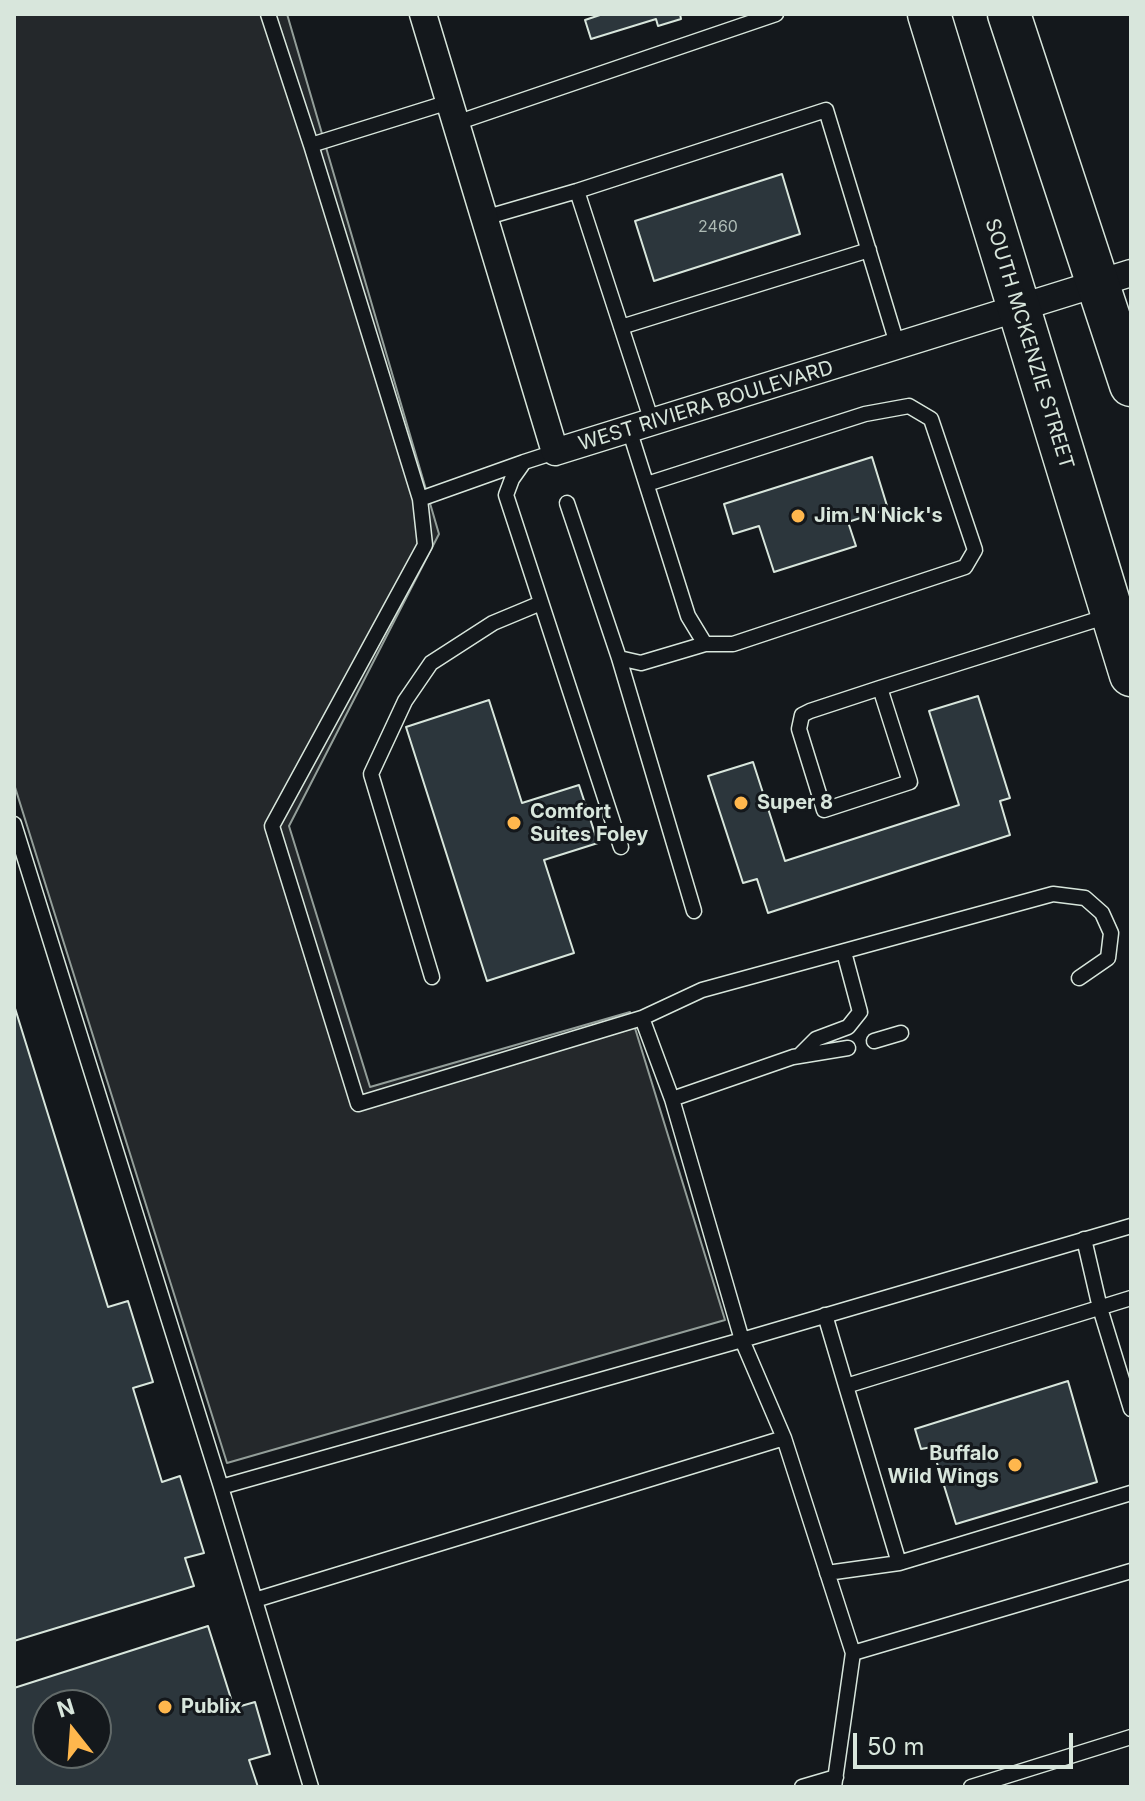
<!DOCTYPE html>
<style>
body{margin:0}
#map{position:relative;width:1145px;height:1801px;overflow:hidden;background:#14181c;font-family:Inter,sans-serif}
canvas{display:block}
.frame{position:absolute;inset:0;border:16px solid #d8e6dc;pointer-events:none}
.north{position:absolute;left:32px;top:1689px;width:80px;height:80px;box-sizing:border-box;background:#14181c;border:2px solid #626a69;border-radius:50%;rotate:343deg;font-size:22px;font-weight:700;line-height:32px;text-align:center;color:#d8e6dc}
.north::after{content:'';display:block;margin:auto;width:28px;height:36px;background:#ffb74d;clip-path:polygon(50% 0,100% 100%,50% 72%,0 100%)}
.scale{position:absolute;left:853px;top:1733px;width:220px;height:36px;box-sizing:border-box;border:4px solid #d8e6dc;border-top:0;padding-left:10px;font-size:24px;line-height:28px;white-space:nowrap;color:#d8e6dc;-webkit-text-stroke:6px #14181c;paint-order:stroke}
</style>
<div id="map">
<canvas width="1145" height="1801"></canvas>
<div class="frame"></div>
<div class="north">N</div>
<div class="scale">50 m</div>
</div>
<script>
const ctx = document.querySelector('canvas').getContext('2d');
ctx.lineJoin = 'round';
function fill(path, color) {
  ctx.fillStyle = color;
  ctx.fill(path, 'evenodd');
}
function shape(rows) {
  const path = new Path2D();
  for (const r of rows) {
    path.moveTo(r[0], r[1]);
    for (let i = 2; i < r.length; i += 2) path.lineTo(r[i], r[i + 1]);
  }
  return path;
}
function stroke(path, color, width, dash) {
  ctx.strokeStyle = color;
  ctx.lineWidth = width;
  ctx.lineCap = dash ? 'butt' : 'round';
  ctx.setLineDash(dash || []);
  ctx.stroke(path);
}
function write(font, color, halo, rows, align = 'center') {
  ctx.font = font + ' Inter,sans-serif';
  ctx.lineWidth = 6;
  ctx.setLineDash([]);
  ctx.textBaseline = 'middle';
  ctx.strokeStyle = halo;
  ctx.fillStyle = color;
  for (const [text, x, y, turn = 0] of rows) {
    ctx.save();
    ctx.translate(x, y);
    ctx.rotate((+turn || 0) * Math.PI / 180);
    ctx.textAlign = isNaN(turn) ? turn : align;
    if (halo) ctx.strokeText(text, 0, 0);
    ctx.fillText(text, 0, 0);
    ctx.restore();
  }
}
const parking = shape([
 [14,14,287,14,439,534,289,826,370,1087,630,1012,725,1320,227,1463,14,784,14,14]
]);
fill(parking, '#24282b');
stroke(parking, '#939e99', 2);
const building = shape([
 [603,14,680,14,681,19,658,26,656,19,591,39,585,20,603,14],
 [782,174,800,234,654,281,635,221,782,174],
 [872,457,888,509,848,522,856,546,774,572,759,526,733,534,724,504,872,457],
 [978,696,1010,798,1000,801,1010,835,768,913,757,879,743,883,708,776,753,762,785,861,959,805,929,711,978,696],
 [489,700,522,803,579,785,598,843,544,860,574,953,487,981,406,727,489,700],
 [14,1005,108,1307,128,1301,153,1382,133,1388,162,1482,180,1476,204,1553,185,1558,194,1586,14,1641,14,1005],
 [1068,1381,1097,1482,956,1524,932,1447,921,1449,915,1429,1068,1381],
 [208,1626,234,1708,255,1702,270,1754,249,1760,258,1787,14,1787,14,1688,208,1626],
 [48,1705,96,1705,96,1753,48,1753,48,1705]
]);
fill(building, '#2c363c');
stroke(building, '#d8e6dc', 2);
const lane = shape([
 [268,14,311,145],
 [456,123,776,14],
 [577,191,652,422],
 [484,218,577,191,826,110,898,347],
 [621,327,869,250],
 [629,429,688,616,705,644,733,644,965,567,975,550,931,419,909,406,865,414,647,484],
 [555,452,524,462,512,479,506,495,621,847],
 [420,499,311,145,449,102],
 [567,503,619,658,641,663,705,644],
 [619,658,694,911],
 [880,688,910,782,824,810,799,729,802,715,810,711,880,688,1108,616],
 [14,824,221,1487,742,1340,672,1099,642,1018,358,1104,272,826,425,545,420,499,524,462],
 [432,977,371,774,405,701,431,663,493,623,541,603],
 [642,1018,702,990,1053,894,1085,898,1102,913,1111,933,1108,958,1079,978],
 [874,1041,901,1033],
 [800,1055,816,1039,848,1027,860,1012,844,952],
 [672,1099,793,1057,848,1048],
 [1084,1239,1100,1308,1131,1409],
 [1131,1298,846,1386,899,1563,1131,1493],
 [825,1315,846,1386],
 [221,1487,311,1787],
 [827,1573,899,1563],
 [255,1600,784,1438],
 [853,1653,1131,1571],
 [802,1787,836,1777],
 [834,1787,853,1653,784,1438,742,1340,1131,1226],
 [971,1787,1131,1737]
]);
const street = shape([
 [423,14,555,452,1131,273]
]);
const primary = shape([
 [929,14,1131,675],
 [1009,14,1131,385]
]);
stroke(lane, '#d8e6dc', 17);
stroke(street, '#d8e6dc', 29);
stroke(primary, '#d8e6dc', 45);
stroke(lane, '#14181c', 14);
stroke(street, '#14181c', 26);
stroke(primary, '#14181c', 42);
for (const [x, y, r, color] of [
 [798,516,8,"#ffb74d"],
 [741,803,8,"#ffb74d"],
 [514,823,8,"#ffb74d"],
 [1015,1465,8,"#ffb74d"],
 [165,1707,8,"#ffb74d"]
]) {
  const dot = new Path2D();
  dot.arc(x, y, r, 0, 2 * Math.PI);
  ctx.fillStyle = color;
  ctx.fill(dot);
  stroke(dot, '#14181c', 3);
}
write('16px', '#adbab4', null, [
 ["2460",718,227]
]);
write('20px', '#d8e6dc', '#14181c', [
 ["SOUTH MCKENZIE STREET",1029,344,73],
 ["WEST RIVIERA BOULEVARD",706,406,-17]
]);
write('bold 20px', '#d8e6dc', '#14181c', [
 ["Jim 'N Nick's",814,516],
 ["Super 8",757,803],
 ["Comfort",530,812],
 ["Suites Foley",530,835],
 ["Buffalo",999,1454,"right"],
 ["Wild Wings",999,1477,"right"],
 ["Publix",181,1707]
], 'left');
</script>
